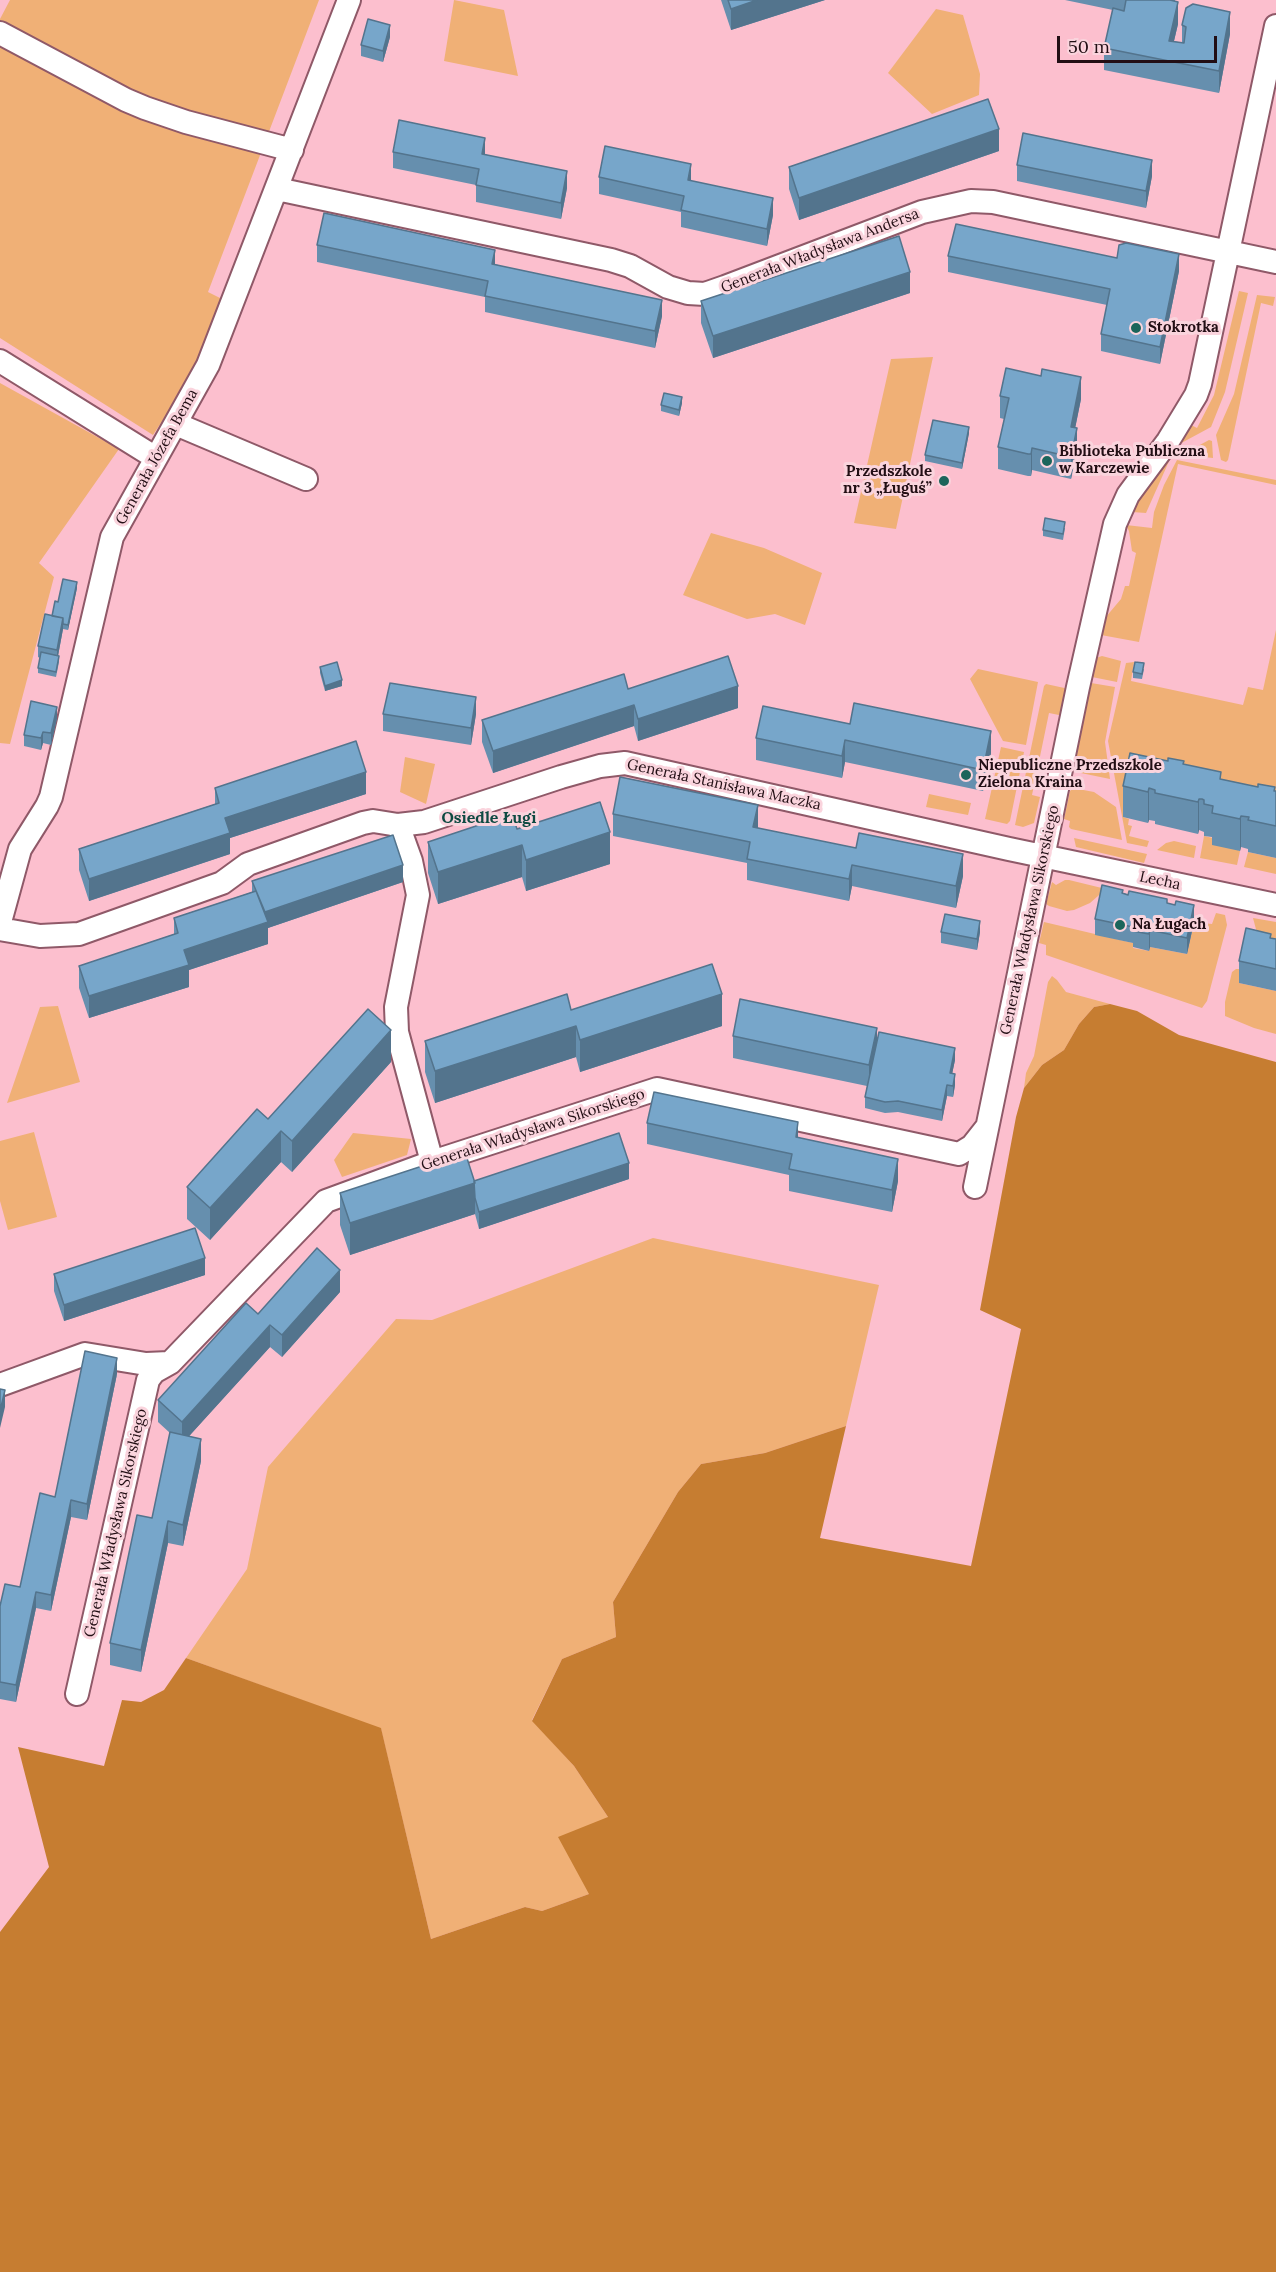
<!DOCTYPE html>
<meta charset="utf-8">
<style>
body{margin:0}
#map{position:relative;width:1276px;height:2272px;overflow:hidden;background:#fcbfce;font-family:Lora,serif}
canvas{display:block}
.scale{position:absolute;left:1057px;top:36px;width:160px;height:27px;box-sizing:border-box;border:3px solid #220e14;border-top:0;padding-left:8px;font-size:18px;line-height:21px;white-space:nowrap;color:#220e14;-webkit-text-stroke:4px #fad4dd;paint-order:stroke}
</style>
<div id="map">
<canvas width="1276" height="2272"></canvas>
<div class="scale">50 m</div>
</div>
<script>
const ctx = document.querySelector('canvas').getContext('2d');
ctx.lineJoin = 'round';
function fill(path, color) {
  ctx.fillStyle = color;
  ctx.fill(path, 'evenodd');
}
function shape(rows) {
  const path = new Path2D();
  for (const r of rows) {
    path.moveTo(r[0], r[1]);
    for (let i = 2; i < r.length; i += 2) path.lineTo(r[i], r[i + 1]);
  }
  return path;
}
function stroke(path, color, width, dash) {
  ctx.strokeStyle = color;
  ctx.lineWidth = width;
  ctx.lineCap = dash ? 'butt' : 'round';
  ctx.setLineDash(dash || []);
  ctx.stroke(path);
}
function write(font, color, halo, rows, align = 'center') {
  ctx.font = font + ' Lora,serif';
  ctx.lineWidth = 6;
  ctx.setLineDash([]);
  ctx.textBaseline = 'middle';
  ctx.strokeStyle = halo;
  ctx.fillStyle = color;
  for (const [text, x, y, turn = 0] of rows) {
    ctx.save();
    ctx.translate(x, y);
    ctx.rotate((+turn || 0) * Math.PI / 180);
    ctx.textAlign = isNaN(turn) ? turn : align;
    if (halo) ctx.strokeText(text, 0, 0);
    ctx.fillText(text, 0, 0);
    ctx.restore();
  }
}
fill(shape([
 [10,0,319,0,208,292,224,300,197,368,153,435,0,338,0,19],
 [454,0,504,10,518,76,444,61],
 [936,9,963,15,980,74,979,95,932,114,888,73],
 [1239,291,1248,293,1225,392,1211,427,1174,447,1189,424,1197,428,1214,395],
 [1257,295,1275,297,1273,306,1261,303,1228,460,1226,462,1221,460,1216,435,1234,394],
 [933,357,896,529,854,523,891,359],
 [0,383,119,449,39,563,54,577,10,744,0,743],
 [1209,440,1212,441,1213,458,1186,455,1185,453],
 [1167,459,1170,459,1146,513,1132,512,1134,506],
 [1177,460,1276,480,1276,485,1178,464,1139,642,1101,635,1105,618,1121,599,1125,586,1129,586,1136,553,1132,551,1129,531,1126,525,1152,528,1154,512,1164,485],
 [711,533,764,548,822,573,805,625,775,614,747,619,683,595],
 [1276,630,1276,823,1123,817,1129,819,1128,825,1132,826,1129,836,1149,841,1147,847,1127,843,1108,741,1126,663,1134,662,1131,681,1243,705,1248,687,1263,690],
 [1102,656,1121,661,1117,682,1092,677,1096,658],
 [978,669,1038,682,1026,745,1003,741,970,679],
 [1091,683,1115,687,1105,742,1110,779,1076,772,1074,769],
 [1046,684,1069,689,1064,716,1049,713,1032,795,1040,797,1034,823,1023,827,1015,825,1044,686],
 [1001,747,1024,752,1010,821,1007,824,985,819],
 [405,757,435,764,426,804,400,792],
 [1073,788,1094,792,1116,807,1122,840,1071,829,1069,827,1070,821,1064,819,1070,791],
 [929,794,971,803,968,815,926,807],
 [1204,836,1213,838,1240,851,1237,865,1200,858],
 [1074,838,1147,854,1144,863,1076,847],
 [1174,841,1196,846,1194,858,1157,850,1166,843],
 [1248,852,1276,858,1276,874,1244,867],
 [1065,880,1069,880,1106,889,1090,903,1074,910,1067,911,1049,906,1046,904,1052,882,1056,885],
 [1216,913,1225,915,1227,925,1207,1001,1202,1008,1046,955,1046,945,1039,943,1044,922,1133,943,1133,948,1149,951,1150,947,1187,954,1194,922,1212,924],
 [1253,918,1276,922,1276,938,1271,956,1257,933],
 [1236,969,1242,969,1239,983,1276,991,1276,1034,1254,1028,1225,1016,1225,1002,1232,972],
 [1052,976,1057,980,1066,992,1110,1004,1094,1007,1079,1024,1064,1050,1042,1065,1024,1088,1026,1073,1034,1056,1048,982],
 [58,1006,80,1082,7,1103,40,1007],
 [34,1132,57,1217,8,1230,0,1201,0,1141],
 [353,1133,411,1139,407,1155,342,1177,334,1160],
 [653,1238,879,1285,846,1426,765,1453,701,1464,678,1492,613,1602,616,1637,562,1659,532,1720,574,1766,608,1817,589,1894,542,1911,525,1907,431,1939,381,1729,186,1658,247,1569,268,1467,396,1319,432,1320]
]), '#f0b076');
fill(shape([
 [1110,1004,1137,1011,1179,1035,1276,1062,1276,2272,0,2272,0,1932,49,1867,18,1747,104,1766,122,1700,141,1702,164,1690,186,1658,381,1728,431,1939,525,1907,542,1911,589,1894,558,1837,608,1817,574,1766,532,1721,562,1659,616,1637,613,1602,678,1492,701,1464,765,1453,846,1426,820,1538,971,1566,1021,1329,980,1310,1016,1117,1024,1088,1042,1065,1064,1050,1079,1024,1094,1007]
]), '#c67d31');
const street = shape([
 [0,33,126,100,145,108,186,122,292,150],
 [277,189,611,260,630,266,668,287,688,293,705,294,725,287,922,212,971,201,993,202,1276,262],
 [0,361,156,458],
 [176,424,306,479],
 [398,825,411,861,418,895,396,1007,397,1032,432,1162],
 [0,922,20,849,47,806,51,797,112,537,208,365,349,0],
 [0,929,40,936,79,934,222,883,248,864,363,823,373,821,398,825,424,822,561,777,600,766,625,763,1009,849,1276,905],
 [975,1187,1078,687,1115,524,1128,495,1168,441,1196,395,1200,384,1276,26],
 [0,1385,85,1354,146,1364,169,1363],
 [77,1694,148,1380,154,1372,170,1363,326,1201,432,1162,657,1089,959,1154,972,1146,987,1127]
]);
stroke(street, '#8f5968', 26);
stroke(street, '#fff', 22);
fill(shape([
 [721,0,825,0,731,30],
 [1065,0,1175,0,1178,24,1174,41,1182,43,1182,25,1230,34,1219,93,1104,70,1104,48,1113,10],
 [390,37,383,62,361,56,361,45],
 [999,151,799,220,789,189,789,167],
 [393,152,485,154,567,188,561,219,476,202,476,185,393,168],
 [1017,165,1152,176,1146,208,1017,181],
 [599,177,691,181,773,215,767,246,681,227,681,212,599,194],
 [317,245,495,264,662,316,655,348,485,312,485,297,317,262],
 [948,256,1179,271,1160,364,1101,351,1101,334,1107,305,948,272],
 [910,293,713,358,701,323,701,301],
 [1041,376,1081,399,1075,428,1077,450,1071,479,1032,470,1031,476,1028,476,998,469,998,447,1004,419,1000,418,1000,396],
 [682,403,679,416,661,411,661,405],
 [969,433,962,469,925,461,925,455],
 [1065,528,1063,540,1043,536,1043,530],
 [77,588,68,630,63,629,58,656,59,662,56,677,38,673,38,668,40,658,38,657,38,646,52,616],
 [320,667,342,686,325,691,320,673],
 [1144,669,1142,679,1133,678,1133,672],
 [628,689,738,708,638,741,634,726,493,773,482,742,482,720],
 [763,706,991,753,983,791,845,762,842,778,756,760,756,738],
 [383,714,476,714,471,745,383,731],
 [57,718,51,745,43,743,41,750,24,746,24,735],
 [1184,764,1221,779,1276,791,1276,858,1248,852,1248,849,1241,847,1240,851,1212,845,1212,837,1204,836,1204,832,1199,830,1198,834,1155,824,1155,821,1149,820,1148,823,1123,817,1123,786],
 [215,788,366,794,230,838,230,854,89,901,79,870,79,849,215,804],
 [613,814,757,828,963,876,956,908,852,886,849,901,747,880,747,863,613,836],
 [517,829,610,864,526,891,522,877,438,904,428,873,428,842],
 [252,881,403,882,268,928,268,944,189,970,189,987,89,1018,79,988,79,966,174,934,174,918,252,892],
 [1123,893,1167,904,1194,922,1187,954,1150,947,1149,951,1133,947,1133,943,1095,935,1095,919],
 [941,932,980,932,977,950,941,943],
 [1271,938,1276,939,1276,995,1276,991,1239,983,1239,961],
 [571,1010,722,1026,580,1072,576,1057,435,1103,425,1072,425,1041],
 [733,1036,877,1039,955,1060,952,1074,955,1085,953,1097,947,1096,942,1121,898,1112,885,1113,865,1108,865,1097,867,1086,733,1058],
 [391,1062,292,1172,281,1162,210,1240,187,1219,187,1187,268,1119],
 [647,1123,798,1137,898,1181,892,1212,789,1191,789,1175,647,1144],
 [629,1179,479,1229,475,1214,350,1255,340,1225,340,1193,474,1181],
 [54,1274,205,1275,64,1321,54,1291],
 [340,1292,282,1357,270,1347,189,1436,201,1461,183,1546,168,1543,141,1672,110,1665,110,1643,152,1518,170,1433,158,1422,158,1400,258,1314],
 [117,1374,87,1520,71,1517,51,1611,36,1608,16,1702,0,1699,0,1606,20,1587,55,1497]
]), '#668fae');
fill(shape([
 [757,0,825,0,731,30,731,9],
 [1178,2,1178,24,1169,62,1169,41],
 [1230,12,1230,34,1219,93,1219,71],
 [390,25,390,37,383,62,383,51],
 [999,129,999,151,799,220,799,198],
 [485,138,485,154,482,154],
 [1152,160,1152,176,1146,208,1146,191],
 [691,164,691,181,688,180],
 [567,171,567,188,561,219,561,203],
 [773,198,773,215,767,246,767,229],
 [495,250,495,266,492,264],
 [1179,254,1179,271,1160,364,1160,347],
 [910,272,910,293,713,358,713,336],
 [662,300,662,316,655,348,655,331],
 [1081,377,1081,399,1071,449,1071,427],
 [682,397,682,403,679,416,679,410],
 [969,427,969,433,962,469,962,463],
 [1077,428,1077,450,1071,479,1071,457],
 [1032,448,1032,470,1031,476,1031,454],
 [77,582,77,588,68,630,68,625],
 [63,618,63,629,57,661,57,650],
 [342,680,342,686,325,691,325,686],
 [738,686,738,708,638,741,638,719],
 [476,697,476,714,471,745,471,728],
 [634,705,634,726,493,773,493,751],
 [57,707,57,718,51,745,51,733],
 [991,731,991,753,983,791,983,770],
 [43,732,43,743,41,750,41,738],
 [845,740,845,762,842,778,842,756],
 [366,772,366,794,230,838,230,854,89,901,89,879,225,818],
 [1149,788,1149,820,1148,823,1148,792],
 [1199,799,1199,830,1198,834,1198,802],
 [758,805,758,827,753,849,753,827],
 [1241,816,1241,847,1240,851,1240,819],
 [610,832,610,864,526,891,526,860],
 [522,845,522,877,438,904,438,872],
 [963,854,963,876,956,908,956,886],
 [403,865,403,882,268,928,268,944,189,970,189,987,89,1018,89,996,263,913],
 [852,865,852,886,849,901,849,879],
 [1194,905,1194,922,1187,954,1187,938],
 [980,921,980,932,977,950,977,939],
 [1150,930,1150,947,1149,951,1149,934],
 [722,994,722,1026,580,1072,580,1040],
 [576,1026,576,1057,435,1103,435,1071],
 [877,1028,877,1050,869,1086,869,1065],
 [391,1030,391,1062,292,1172,292,1141],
 [955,1048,955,1060,950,1084,950,1073],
 [955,1074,955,1085,953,1097,953,1086],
 [947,1085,947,1096,942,1121,942,1110],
 [798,1122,798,1144,796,1137],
 [281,1131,281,1162,210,1240,210,1208],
 [898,1159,898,1181,892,1212,892,1190],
 [629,1163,629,1179,479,1229,479,1212],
 [475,1183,475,1214,350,1255,350,1223],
 [205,1258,205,1275,64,1321,64,1305],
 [340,1270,340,1292,282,1357,282,1335],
 [270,1325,270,1347,182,1444,182,1422],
 [117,1358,117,1374,87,1520,87,1504],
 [5,1390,5,1407,0,1428,0,1411],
 [201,1439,201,1461,183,1546,183,1525],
 [71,1500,71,1517,51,1611,51,1595],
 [168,1521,168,1543,141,1672,141,1650],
 [36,1592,36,1608,16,1702,16,1685]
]), '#53748d');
const building = shape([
 [728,0,757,0,731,9,728,0],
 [1126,0,1170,0,1178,2,1169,41,1184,43,1186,27,1182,25,1186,8,1193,4,1230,12,1219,71,1104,48,1113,8,1124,11,1126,0],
 [368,19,390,25,383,51,361,45,368,19],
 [988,99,999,129,799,198,789,167,988,99],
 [399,120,485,138,482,154,567,171,561,203,476,185,479,169,393,152,399,120],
 [1023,133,1152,160,1146,191,1017,165,1023,133],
 [605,146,691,164,688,180,773,198,767,229,681,210,684,196,599,177,605,146],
 [324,213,495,250,492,264,662,300,655,331,485,296,488,281,317,245,324,213],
 [956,224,1117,258,1119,245,1126,243,1179,254,1160,347,1101,334,1110,289,948,256,956,224],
 [899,236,910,272,713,336,701,301,899,236],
 [1006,368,1041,376,1042,369,1081,377,1071,427,1077,428,1071,457,1032,448,1031,454,1028,454,998,447,1009,398,1000,396,1006,368],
 [664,393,682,397,679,410,661,405,664,393],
 [933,420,969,427,962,463,925,455,933,420],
 [1045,518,1065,522,1063,534,1043,530,1045,518],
 [63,579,77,582,68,625,63,624,63,618,52,616,55,601,58,602,63,579],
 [45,614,63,618,57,650,38,646,45,614],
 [41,652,59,656,56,672,38,668,41,652],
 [728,656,738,686,638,719,634,705,493,751,482,720,624,674,628,689,728,656],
 [337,662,342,680,325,686,320,667,337,662],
 [1135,662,1144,663,1142,674,1133,672,1135,662],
 [390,683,476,697,471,728,383,714,390,683],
 [31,701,57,707,51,733,43,732,41,738,24,735,31,701],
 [854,703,991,731,983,770,845,740,842,756,756,738,763,706,850,724,854,703],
 [356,741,366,772,225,818,230,833,89,879,79,849,219,803,215,788,356,741],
 [1130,753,1168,761,1168,758,1184,761,1183,764,1221,772,1220,779,1258,787,1258,784,1275,787,1274,791,1276,791,1276,826,1248,820,1249,817,1241,816,1240,819,1212,813,1213,806,1204,804,1204,800,1202,799,1199,799,1198,802,1155,793,1155,790,1149,788,1148,792,1123,786,1130,753],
 [620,777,758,805,753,827,856,848,859,833,963,854,956,886,852,865,849,879,747,859,750,842,613,814,620,777],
 [600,802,610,832,526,860,522,845,438,872,428,842,512,814,517,829,600,802],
 [393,835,403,865,265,912,252,881,393,835],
 [1102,885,1123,890,1122,893,1128,895,1129,891,1167,899,1167,903,1175,905,1176,901,1194,905,1187,938,1150,930,1149,934,1133,931,1133,927,1095,919,1102,885],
 [256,891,268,922,184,950,189,965,89,996,79,966,178,933,174,918,256,891],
 [945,914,980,921,977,939,941,932,945,914],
 [1246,928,1271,934,1270,938,1276,939,1276,969,1239,961,1246,928],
 [712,964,722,994,580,1040,576,1026,435,1071,425,1041,567,994,571,1010,712,964],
 [740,999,877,1028,869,1065,733,1036,740,999],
 [368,1009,391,1030,292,1141,281,1131,210,1208,187,1187,257,1109,268,1119,368,1009],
 [879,1032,955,1048,950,1073,955,1074,953,1086,947,1085,942,1110,898,1101,885,1102,865,1097,879,1032],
 [654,1092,798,1122,796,1137,898,1159,892,1190,789,1169,792,1154,647,1123,654,1092],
 [619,1133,629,1163,479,1212,475,1198,474,1181,619,1133],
 [465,1152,475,1183,350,1223,340,1193,465,1152],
 [195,1228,205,1258,64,1305,54,1274,195,1228],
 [317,1248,340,1270,282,1335,270,1325,182,1422,158,1400,246,1303,258,1314,317,1248],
 [85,1351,117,1358,87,1504,71,1500,51,1595,36,1592,16,1685,0,1682,0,1606,5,1584,20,1587,40,1493,55,1497,85,1351],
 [0,1389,5,1390,0,1411,0,1389],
 [170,1432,201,1439,183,1525,168,1521,141,1650,110,1643,137,1515,152,1518,170,1432]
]);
fill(building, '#77a6ca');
stroke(building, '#53748d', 1.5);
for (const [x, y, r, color] of [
 [1136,328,6,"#1c655b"],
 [1047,461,6,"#1c655b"],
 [944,481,6,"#1c655b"],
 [966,775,6,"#1c655b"],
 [1120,925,6,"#1c655b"]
]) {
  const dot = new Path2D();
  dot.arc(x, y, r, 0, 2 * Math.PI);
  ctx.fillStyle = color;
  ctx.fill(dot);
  stroke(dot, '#fad4dd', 2);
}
write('15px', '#220e14', '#fad4dd', [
 ["Generała Władysława Andersa",820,251,-21],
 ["Generała Józefa Bema",157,457,-61],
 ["Generała Stanisława Maczka",724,785,12],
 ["Lecha",1160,881,12],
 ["Generała Władysława Sikorskiego",1030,920,-78],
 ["Generała Władysława Sikorskiego",533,1130,-18],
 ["Generała Władysława Sikorskiego",116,1523,-77]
]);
write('bold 15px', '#220e14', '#fad4dd', [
 ["Stokrotka",1148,328],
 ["Biblioteka Publiczna",1059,452],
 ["w Karczewie",1059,469],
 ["Przedszkole",932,472,"right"],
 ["nr 3 „Ługuś”",932,489,"right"],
 ["Niepubliczne Przedszkole",978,766],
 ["Zielona Kraina",978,783],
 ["Na Ługach",1132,925]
], 'left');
write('bold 16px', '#0e4a42', '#fad4dd', [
 ["Osiedle Ługi",489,818]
]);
</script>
